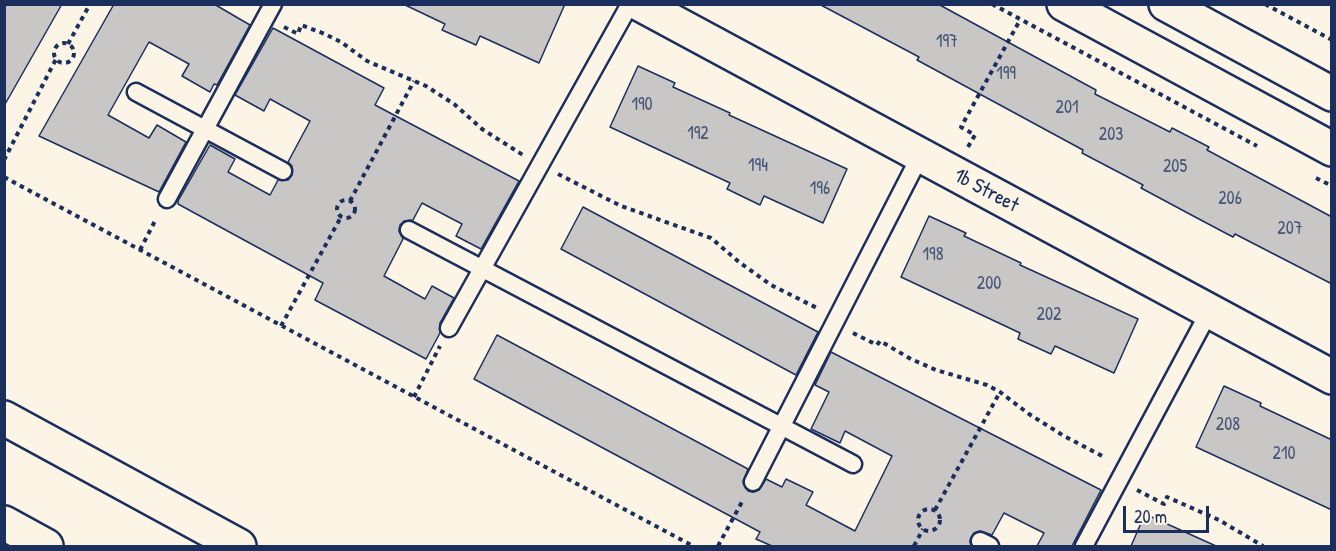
<!DOCTYPE html>
<style>
body{margin:0}
#map{position:relative;width:1336px;height:551px;overflow:hidden;background:#fcf5e5;font-family:"Patrick Hand",sans-serif}
canvas{display:block}
.frame{position:absolute;inset:0;border:6px solid #1b2f5e;pointer-events:none}
.scale{position:absolute;left:1123px;top:506px;width:86px;height:27px;box-sizing:border-box;border:3px solid #1b2f5e;border-top:0;padding-left:8px;font-size:18px;line-height:21px;white-space:nowrap;color:#1b2f5e;-webkit-text-stroke:4px #fcf5e5;paint-order:stroke}
</style>
<div id="map">
<canvas width="1336" height="551"></canvas>
<div class="frame"></div>
<div class="scale">20 m</div>
</div>
<script>
const ctx = document.querySelector('canvas').getContext('2d');
ctx.lineJoin = 'round';
function fill(path, color) {
  ctx.fillStyle = color;
  ctx.fill(path, 'evenodd');
}
function shape(rows) {
  const path = new Path2D();
  for (const r of rows) {
    if (r.length === 3) {
      path.moveTo(r[0] + r[2], r[1]);
      path.arc(r[0], r[1], r[2], 0, 2 * Math.PI);
      continue;
    }
    path.moveTo(r[0], r[1]);
    for (let i = 2; i < r.length; i += 2) path.lineTo(r[i], r[i + 1]);
  }
  return path;
}
function stroke(path, color, width, dash) {
  ctx.strokeStyle = color;
  ctx.lineWidth = width;
  ctx.lineCap = dash ? 'butt' : 'round';
  ctx.setLineDash(dash || []);
  ctx.stroke(path);
}
function write(font, color, halo, rows, align = 'center') {
  ctx.font = font + ' "Patrick Hand",sans-serif';
  ctx.lineWidth = 4.5;
  ctx.setLineDash([]);
  ctx.textBaseline = 'middle';
  ctx.strokeStyle = halo;
  ctx.fillStyle = color;
  for (const [text, x, y, turn = 0] of rows) {
    ctx.save();
    ctx.translate(x, y);
    ctx.rotate((+turn || 0) * Math.PI / 180);
    ctx.textAlign = isNaN(turn) ? turn : align;
    if (halo) ctx.strokeText(text, 0, 0);
    ctx.fillText(text, 0, 0);
    ctx.restore();
  }
}
const building = shape([
 [4,4,62,4,4,106,4,4],
 [114,4,214,4,250,25,217,85,214,84,210,92,182,76,189,64,149,42,108,115,149,138,157,125,186,142,159,192,39,136,114,4],
 [403,4,565,4,539,63,480,36,476,45,442,30,445,24,403,4],
 [819,4,938,4,1096,90,1095,94,1170,132,1172,128,1209,147,1207,150,1332,217,1332,284,1235,234,1233,237,1197,218,1141,188,1143,185,1082,153,1083,150,917,60,919,57,819,4],
 [273,28,384,88,375,105,519,181,481,249,456,236,462,224,422,203,413,220,404,221,400,225,399,231,403,239,384,276,425,299,432,286,454,298,440,323,440,333,426,359,315,300,323,283,178,204,178,201,210,145,235,159,228,172,270,195,278,180,288,180,292,175,292,166,288,162,310,121,270,99,264,111,235,95,273,28],
 [638,66,675,83,673,87,730,113,729,115,847,169,823,223,764,196,760,205,727,189,730,183,610,127,638,66],
 [583,207,818,332,796,375,561,249,583,207],
 [929,216,966,233,964,236,1021,263,1020,265,1138,319,1114,373,1055,346,1051,354,1018,339,1020,333,901,277,929,216],
 [497,335,748,469,743,482,748,491,753,492,759,490,766,479,782,487,786,479,813,492,806,505,855,531,892,456,845,431,840,443,811,429,829,392,815,385,831,352,1101,490,1072,546,1037,546,1044,533,1004,513,992,535,980,531,974,533,970,541,971,546,772,546,756,539,760,532,474,379,497,335],
 [1224,386,1261,403,1260,406,1332,440,1332,510,1196,447,1224,386],
 [1145,514,1216,546,1131,546,1145,514]
]);
fill(building, '#c8c7c6');
stroke(building, '#1b2f5e', 1.5);
const lane = shape([
 [136,92,283,171],
 [167,199,273,4],
 [409,230,853,464],
 [449,328,630,4],
 [753,482,920,156],
 [980,541,990,546],
 [1084,546,1209,312]
]);
const street = shape([
 [640,4,1332,377]
]);
const secondary = shape([
 [1064,4,1332,149],
 [1166,4,1332,94]
]);
const highway = shape([
 [4,418,239,546],
 [4,523,46,546]
]);
stroke(lane, '#1b2f5e', 21);
stroke(street, '#1b2f5e', 38);
stroke(secondary, '#1b2f5e', 38);
stroke(highway, '#1b2f5e', 38);
stroke(shape([
 [992,4,1257,146],
 [1265,4,1332,40],
 [284,27,298,34,301,25,325,34,341,42,367,61,426,86,454,104,482,129,523,155],
 [64,53,10],
 [68,44,90,4],
 [968,147,975,135,961,127,1020,20],
 [4,160,56,59],
 [558,174,621,206,711,238,739,262,771,285,817,308,816,309],
 [4,177,693,546],
 [1316,178,1332,186],
 [346,209,9],
 [350,201,414,81],
 [140,250,156,219],
 [281,326,341,217],
 [853,333,877,345,880,341,911,359,936,370,987,385,1000,392,1029,414,1064,436,1106,458],
 [414,397,440,346],
 [1137,490,1164,504,1167,497,1219,520,1263,546],
 [929,520,11],
 [935,510,1000,392],
 [718,546,743,500],
 [914,546,923,529]
]), '#1b2f5e', 4, [4.5, 4.5]);
stroke(lane, '#fcf5e5', 16);
stroke(street, '#fcf5e5', 33);
stroke(secondary, '#fcf5e5', 33);
stroke(highway, '#fcf5e5', 33);
write('18px', '#465578', null, [
 ["197",947,42],
 ["199",1006,74],
 ["190",642,105],
 ["201",1067,108],
 ["192",698,134],
 ["203",1111,135],
 ["194",758,166],
 ["205",1175,167],
 ["196",820,189],
 ["206",1230,199],
 ["207",1290,229],
 ["198",933,255],
 ["200",989,284],
 ["202",1049,315],
 ["208",1228,425],
 ["210",1284,454]
]);
write('21px', '#1b2f5e', '#fcf5e5', [
 ["1b Street",986,191,28]
]);
</script>
